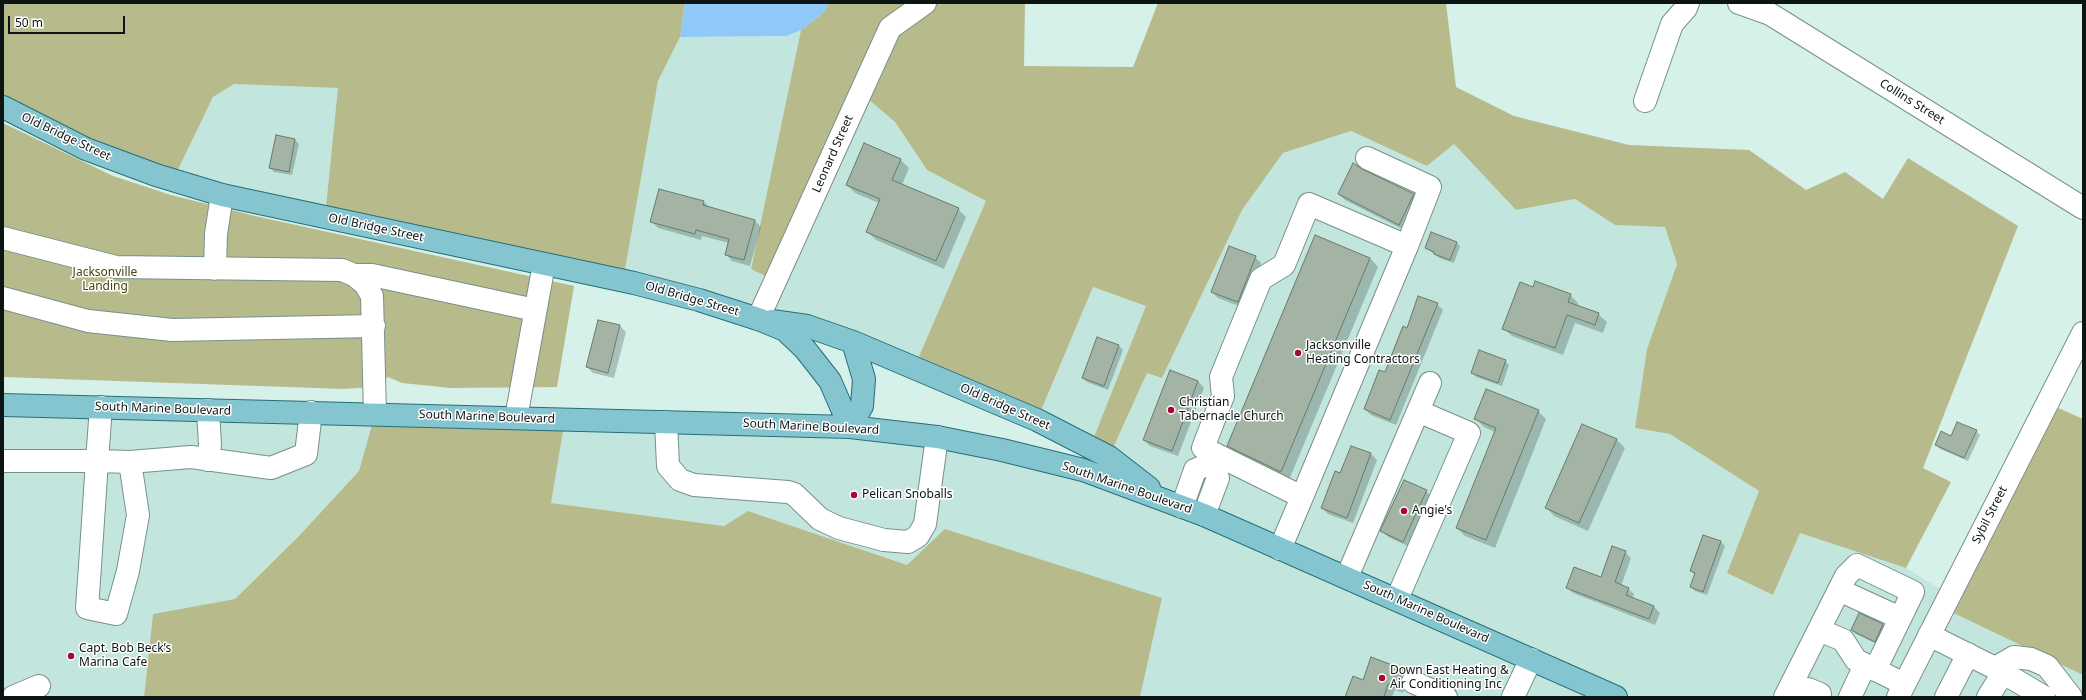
<!DOCTYPE html>
<meta charset="utf-8">
<style>
body{margin:0}
#map{position:relative;width:2086px;height:700px;overflow:hidden;background:#d6f1ea;font-family:"Noto Sans",sans-serif}
canvas{display:block}
.frame{position:absolute;inset:0;border:4px solid #0c1513;pointer-events:none}
.scale{position:absolute;left:8px;top:16px;width:117px;height:18px;box-sizing:border-box;border:2px solid #0c1513;border-top:0;padding-left:5px;font-size:12px;line-height:14px;white-space:nowrap;color:#0c1513;-webkit-text-stroke:3px #fff;paint-order:stroke}
</style>
<div id="map">
<canvas width="2086" height="700"></canvas>
<div class="frame"></div>
<div class="scale">50 m</div>
</div>
<script>
const ctx = document.querySelector('canvas').getContext('2d');
ctx.lineJoin = 'round';
function fill(path, color) {
  ctx.fillStyle = color;
  ctx.fill(path, 'evenodd');
}
function shape(rows) {
  const path = new Path2D();
  for (const r of rows) {
    path.moveTo(r[0], r[1]);
    for (let i = 2; i < r.length; i += 2) path.lineTo(r[i], r[i + 1]);
  }
  return path;
}
function stroke(path, color, width, dash) {
  ctx.strokeStyle = color;
  ctx.lineWidth = width;
  ctx.lineCap = dash ? 'butt' : 'round';
  ctx.setLineDash(dash || []);
  ctx.stroke(path);
}
function write(font, color, halo, rows, align = 'center') {
  ctx.font = font + ' "Noto Sans",sans-serif';
  ctx.lineWidth = 3;
  ctx.setLineDash([]);
  ctx.textBaseline = 'middle';
  ctx.strokeStyle = halo;
  ctx.fillStyle = color;
  for (const [text, x, y, turn = 0] of rows) {
    ctx.save();
    ctx.translate(x, y);
    ctx.rotate((+turn || 0) * Math.PI / 180);
    ctx.textAlign = isNaN(turn) ? turn : align;
    if (halo) ctx.strokeText(text, 0, 0);
    ctx.fillText(text, 0, 0);
    ctx.restore();
  }
}
fill(shape([
 [801,30,751,268,861,93,895,122,927,170,987,201,914,368,623,281,658,81,680,37,787,36],
 [234,84,339,88,325,217,173,180,213,97],
 [1351,131,1427,166,1454,144,1516,210,1575,199,1615,225,1665,227,1677,264,1647,349,1635,428,1670,434,1759,491,1727,573,1773,595,1800,533,1906,568,1950,595,1943,608,2083,675,2083,697,1140,697,1162,598,907,565,748,511,725,526,550,503,565,419,922,434,1167,502,1109,457,1147,373,1162,378,1242,210,1283,153],
 [1093,287,1147,306,1090,447,1037,420],
 [3,405,375,414,359,471,298,537,235,599,153,614,144,697,3,697]
]), '#c2e6dd');
fill(shape([
 [3,3,685,3,680,37,658,81,623,281,325,217,338,88,234,84,213,97,173,180,3,107],
 [829,3,1025,3,1024,66,1133,67,1158,3,1446,3,1456,87,1514,116,1629,145,1749,150,1806,190,1845,172,1883,199,1908,158,2018,226,1923,468,1951,482,1906,568,1800,533,1773,595,1727,573,1759,491,1670,434,1635,428,1647,349,1677,264,1665,227,1615,225,1575,199,1516,210,1454,144,1427,166,1351,131,1283,153,1242,210,1162,378,1147,373,1109,457,1090,447,1146,306,1093,287,1037,420,914,368,986,201,927,170,895,122,861,93,776,281,751,269,801,30,823,13],
 [3,123,113,176,171,195,255,216,574,286,557,387,451,388,402,383,388,377,372,387,344,389,3,377],
 [2047,403,2083,419,2083,675,1943,608],
 [375,414,565,419,551,503,724,526,748,511,907,565,945,529,1162,598,1140,697,144,697,153,614,235,599,298,537,359,471]
]), '#b7bb8b');
fill(shape([
 [685,3,829,3,823,13,801,30,787,36,680,37]
]), '#90c9f7');
fill(shape([
 [277,136,295,140,299,144,292,175,274,172,270,168],
 [901,160,909,168,902,185,958,209,966,217,944,269,876,240,867,232,879,203,855,193,847,185],
 [1361,170,1413,195,1419,201,1406,231,1345,200,1339,194],
 [704,202,710,208,755,221,761,227,750,266,732,261,726,254,729,243,702,236,701,240,658,228,652,222],
 [1316,236,1370,258,1378,267,1289,480,1236,454,1228,446],
 [1456,242,1460,246,1454,263,1439,258,1426,248],
 [1255,257,1261,263,1244,308,1218,298,1212,292],
 [1534,288,1570,295,1578,303,1577,306,1598,314,1607,322,1603,333,1575,323,1563,355,1512,336,1503,328],
 [1437,304,1443,310,1396,425,1371,415,1365,409,1408,329],
 [599,321,620,326,626,332,614,378,593,373,587,367],
 [1098,338,1119,346,1123,350,1108,390,1087,382,1083,378],
 [1505,361,1509,365,1502,386,1476,377,1472,373],
 [1198,381,1204,388,1178,456,1150,446,1144,440],
 [1538,411,1546,419,1495,548,1465,536,1457,528,1495,432,1484,427,1476,419],
 [1583,425,1617,440,1625,448,1588,531,1554,516,1546,507],
 [1976,431,1980,435,1968,461,1940,449,1936,445,1952,437],
 [1351,447,1371,454,1377,460,1353,523,1328,514,1322,508,1341,475],
 [1426,491,1432,497,1410,547,1388,537,1382,531],
 [1721,542,1725,546,1707,595,1695,591,1691,587,1695,574,1691,571],
 [1625,552,1631,558,1621,586,1628,589,1634,594,1632,599,1654,607,1660,613,1655,625,1573,593,1567,587,1602,578],
 [1860,614,1883,625,1887,629,1879,645,1856,634,1852,630],
 [1372,658,1403,670,1409,676,1403,693,1395,690,1392,697,1346,697,1363,681]
]), '#0003');
const building = shape([
 [276,135,295,139,289,172,269,168,276,135],
 [864,143,901,159,892,180,959,208,936,261,866,232,880,199,846,185,864,143],
 [1353,163,1362,169,1414,194,1399,225,1338,194,1353,163],
 [659,189,704,201,703,205,755,220,744,260,725,255,729,239,696,230,695,234,650,222,659,189],
 [1431,232,1457,242,1450,260,1434,254,1434,252,1425,248,1431,232],
 [1315,235,1370,258,1281,472,1227,446,1315,235],
 [1229,246,1256,256,1238,302,1211,292,1229,246],
 [1535,281,1571,294,1568,302,1599,313,1595,325,1567,315,1555,348,1502,329,1520,282,1533,287,1535,281],
 [1418,296,1438,303,1390,420,1364,409,1379,370,1385,372,1403,326,1407,328,1418,296],
 [598,320,620,325,608,373,586,367,598,320],
 [1097,337,1119,345,1104,386,1082,378,1097,337],
 [1479,350,1506,360,1498,383,1471,373,1479,350],
 [1170,370,1198,381,1172,451,1143,440,1170,370],
 [1486,389,1539,410,1486,540,1456,528,1496,428,1474,419,1486,389],
 [1957,422,1977,430,1964,458,1935,445,1941,431,1951,436,1957,422],
 [1582,424,1617,439,1579,523,1545,508,1582,424],
 [1351,446,1371,453,1347,518,1321,508,1335,471,1340,473,1351,446],
 [1404,480,1427,490,1403,542,1380,531,1404,480],
 [1703,535,1721,541,1703,592,1690,587,1695,573,1690,571,1703,535],
 [1612,546,1626,551,1615,582,1629,588,1626,595,1654,606,1649,619,1566,588,1574,567,1601,577,1612,546],
 [1859,613,1883,624,1875,642,1851,630,1859,613],
 [1371,657,1403,669,1396,688,1388,684,1384,697,1345,697,1353,676,1363,680,1371,657]
]);
fill(building, '#a4b4a4');
stroke(building, '#6b7a6a', 1);
const minor = shape([
 [1739,3,1770,14,2083,208],
 [1645,101,1672,24,1686,8,1688,3],
 [1367,158,1430,187,1407,246],
 [3,238,116,267,342,270,354,275,365,284,372,296,375,414],
 [215,269,216,234,222,195],
 [354,275,372,275,535,310],
 [3,298,88,321,172,330,374,326],
 [758,319,890,28,925,3],
 [208,410,210,445,208,460],
 [516,418,544,264],
 [666,422,668,466,680,480,694,485,788,492,794,494,820,519,839,528,884,540,908,542,918,536,925,524,937,437],
 [3,461,97,461,130,462,138,515,128,571,116,614,87,608,90,566,97,461,101,407],
 [130,462,191,457,271,468,306,454,311,412],
 [1182,507,1195,470,1213,462],
 [1204,515,1218,478,1213,462,1215,454],
 [1280,549,1302,497,1407,246,1309,204,1284,265,1261,279,1221,377,1223,396,1203,448,1302,497],
 [1347,577,1430,383],
 [1839,590,1900,618],
 [1397,599,1469,433,1418,411],
 [1819,630,1843,640,1856,660,1904,684],
 [1929,635,1995,668,2014,657,2031,659,2047,666,2071,697],
 [1413,682,1446,697],
 [13,697,39,686],
 [1513,697,1531,659],
 [1785,697,1846,576,1857,565,1913,592,1875,670],
 [1805,697,1808,689,1820,694],
 [1850,697,1865,665],
 [1898,697,2083,333],
 [1946,697,1968,654],
 [1988,697,1998,681,2007,675,2044,697]
]);
const major = shape([
 [3,107,86,149,156,175,222,195,634,283,699,300,758,319,785,330,805,349,830,381,850,427],
 [772,321,807,326,853,342,1037,420,1109,457,1149,488],
 [3,405,850,427,937,437,1002,450,1083,470,1204,515,1616,697],
 [850,427,862,406,864,379,853,342]
]);
stroke(minor, '#78908a', 24);
stroke(major, '#256f7a', 24);
stroke(minor, '#fff', 22);
stroke(major, '#84c5d0', 22);
for (const [x, y, r, color] of [
 [1298,353,4,"#a4083a"],
 [1171,410,4,"#a4083a"],
 [854,495,4,"#a4083a"],
 [1404,511,4,"#a4083a"],
 [71,656,4,"#a4083a"],
 [1382,678,4,"#a4083a"]
]) {
  const dot = new Path2D();
  dot.arc(x, y, r, 0, 2 * Math.PI);
  ctx.fillStyle = color;
  ctx.fill(dot);
  stroke(dot, '#fff', 1.5);
}
write('12px', '#0c1513', '#fff', [
 ["Collins Street",1912,102,32],
 ["Old Bridge Street",66,137,25],
 ["Leonard Street",833,154,-66],
 ["Old Bridge Street",376,228,12],
 ["Old Bridge Street",692,299,16],
 ["Old Bridge Street",1005,407,24],
 ["South Marine Boulevard",163,409,2],
 ["South Marine Boulevard",487,417,2],
 ["South Marine Boulevard",811,427,3],
 ["South Marine Boulevard",1127,488,19],
 ["Sybil Street",1990,515,-63],
 ["South Marine Boulevard",1426,612,24]
]);
write('12px', '#424412', '#fff', [
 ["Jacksonville",105,273],
 ["Landing",105,287]
]);
write('12px', '#0c1513', '#fff', [
 ["Jacksonville",1306,346],
 ["Heating Contractors",1306,360],
 ["Christian",1179,403],
 ["Tabernacle Church",1179,417],
 ["Pelican Snoballs",862,495],
 ["Angie's",1412,511],
 ["Capt. Bob Beck’s",79,649],
 ["Marina Cafe",79,663],
 ["Down East Heating &",1390,671],
 ["Air Conditioning Inc",1390,685]
], 'left');
</script>
